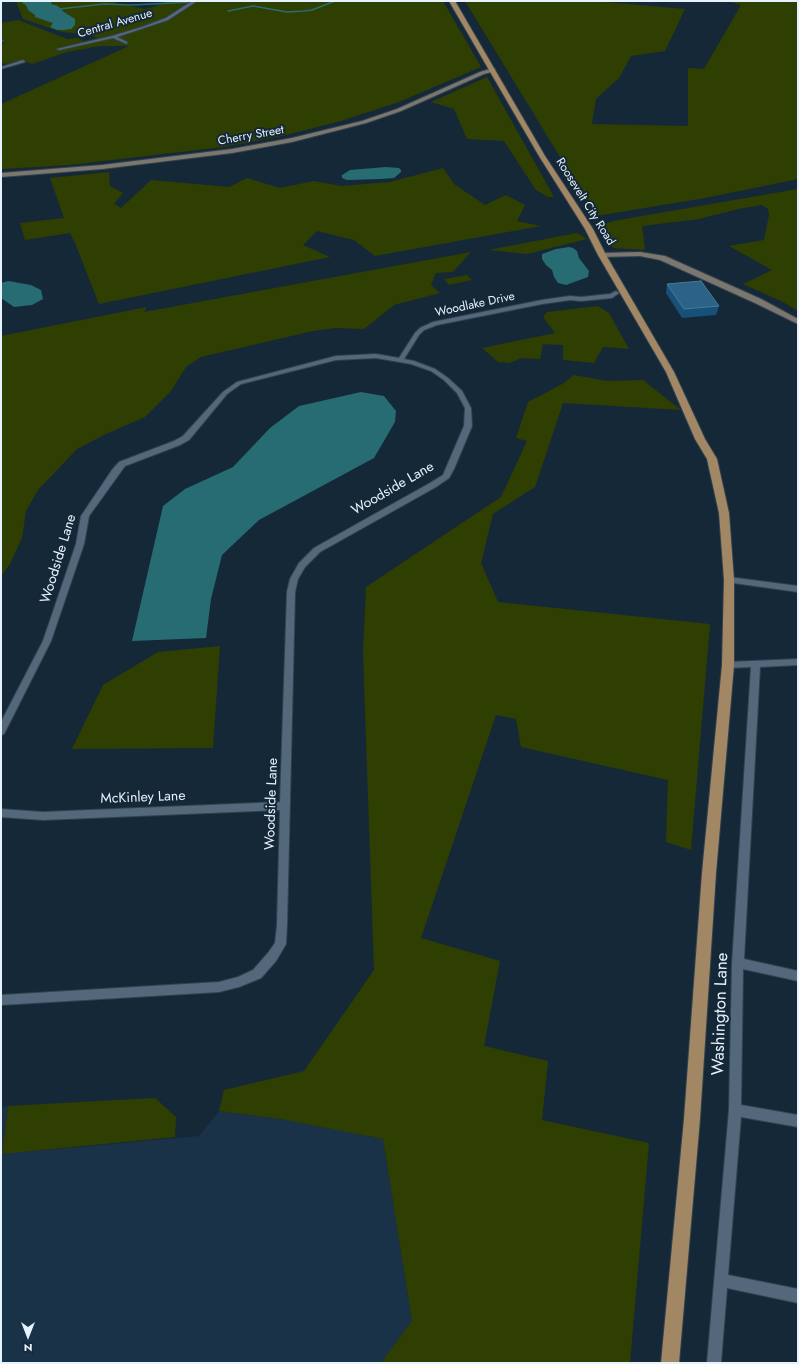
<!DOCTYPE html>
<style>
body{margin:0}
#map{position:relative;width:799px;height:1364px;overflow:hidden;background:#152838;font-family:Jost,sans-serif}
canvas{display:block}
.frame{position:absolute;inset:0;border:2px solid #e6f2fd;pointer-events:none}
.north{position:absolute;left:8px;top:1316px;width:40px;height:40px;-webkit-text-stroke:3px #152838;paint-order:stroke;rotate:180deg;font-size:11px;font-weight:700;line-height:16px;text-align:center;color:#e6f2fd}
.north::after{content:'';display:block;margin:auto;width:14px;height:18px;background:#e6f2fd;clip-path:polygon(50% 0,100% 100%,50% 72%,0 100%)}
</style>
<div id="map">
<canvas width="799" height="1364"></canvas>
<div class="frame"></div>
<div class="north">N</div>
</div>
<script>
const ctx = document.querySelector('canvas').getContext('2d');
ctx.lineJoin = 'round';
function fill(path, color) {
  ctx.fillStyle = color;
  ctx.fill(path, 'evenodd');
}
function shape(rows) {
  const path = new Path2D();
  for (const r of rows) {
    path.moveTo(r[0], r[1]);
    for (let i = 2; i < r.length; i += 2) path.lineTo(r[i], r[i + 1]);
  }
  return path;
}
function stroke(path, color, width, dash) {
  ctx.strokeStyle = color;
  ctx.lineWidth = width;
  ctx.lineCap = dash ? 'butt' : 'round';
  ctx.setLineDash(dash || []);
  ctx.stroke(path);
}
function write(font, color, halo, rows, align = 'center') {
  ctx.font = font + ' Jost,sans-serif';
  ctx.lineWidth = 4;
  ctx.setLineDash([]);
  ctx.textBaseline = 'middle';
  ctx.strokeStyle = halo;
  ctx.fillStyle = color;
  for (const [text, x, y, turn = 0] of rows) {
    ctx.save();
    ctx.translate(x, y);
    ctx.rotate((+turn || 0) * Math.PI / 180);
    ctx.textAlign = isNaN(turn) ? turn : align;
    if (halo) ctx.strokeText(text, 0, 0);
    ctx.fillText(text, 0, 0);
    ctx.restore();
  }
}
fill(shape([
 [8,1106,2,1154,199,1136,219,1111,281,1119,383,1139,412,1321,381,1363,1,1363,1,1107]
]), '#1a3247');
fill(shape([
 [16,1,115,1,115,3,145,9,156,6,165,1,443,1,481,67,399,102,341,121,282,136,223,147,69,165,1,169,1,104,129,46,100,46,67,52,32,64,21,60,6,64,1,63,1,44,5,43,1,40,1,23,18,20,67,39,77,38,83,41,98,38,91,35,62,32,23,19],
 [465,1,593,1,685,9,665,51,631,56,619,78,596,99,592,124,688,126,688,68,704,69,741,5,727,1,798,1,798,179,705,198,596,216],
 [487,77,554,197,548,197,536,190,504,141,467,139,454,109,431,102],
 [443,168,454,184,485,205,506,195,525,205,517,221,541,226,375,256,354,240,317,231,303,245,330,257,99,304,75,243,70,233,25,240,20,223,64,218,50,178,109,172,110,186,123,193,114,204,121,208,151,180,229,187,247,178,280,188,314,181,341,186,390,182],
 [798,189,798,311,783,302,743,284,772,270,729,246,764,240,769,215,768,209,762,205,738,209,699,219,642,226,645,249,643,250,614,248,611,246,602,227,603,225,613,221],
 [577,233,587,239,527,254,488,250],
 [471,252,453,272,436,273,431,285,440,293,394,305,364,329,336,328,313,331,201,357,186,367,171,391,145,417,106,434,77,449,38,490,26,511,22,538,10,564,1,576,1,336,147,307,144,312],
 [467,275,472,280,449,285,444,279],
 [598,306,609,313,629,349,603,347,594,363,563,360,563,345,543,344,540,359,522,358,509,363,498,362,482,348,555,333,543,317,547,312],
 [574,375,607,381,643,380,681,410,563,403,535,487,493,514,481,563,498,602,710,624,691,850,666,842,668,780,521,747,516,719,496,715,421,938,500,961,484,1046,548,1061,542,1120,649,1143,630,1363,381,1363,412,1321,383,1139,281,1119,219,1111,224,1090,304,1071,374,970,363,652,366,587,501,497,527,441,516,438,528,402,564,383],
 [220,646,213,748,72,749,103,685,158,652],
 [155,1098,176,1117,175,1137,2,1154,8,1106]
]), '#2f3f01');
fill(shape([
 [24,1,52,1,51,4,58,6,64,12,75,19,75,25,71,29,64,30,57,30,50,27,53,23,35,17,35,15,28,10,26,5,22,3],
 [386,167,399,168,401,170,401,172,394,178,381,179,347,180,342,178,342,175,350,170],
 [569,247,573,248,577,251,579,258,589,271,588,277,566,285,558,283,554,277,552,270,546,265,542,259,542,254,556,249],
 [8,281,31,285,41,290,43,299,32,305,14,307,1,298,1,283],
 [361,392,384,396,396,411,395,422,374,458,259,520,222,555,211,599,206,638,132,641,163,506,185,489,233,467,270,428,299,406]
]), '#266c72');
stroke(shape([
 [59,9,104,4,132,5,192,2],
 [228,11,253,6,287,12,304,11,312,10,335,1]
]), '#266c72', 1.5);
const street = shape([
 [192,1,197,1,168,20,117,37,127,42,127,44,113,38,59,50,57,49,112,36,142,27,166,18,192,1],
 [1,39,3,41,1,42,1,39],
 [23,60,25,62,1,69,1,67,23,60],
 [616,291,619,293,612,298,581,301,570,300,542,304,437,325,424,330,419,335,404,359,414,361,435,369,448,378,462,391,471,408,472,426,454,469,449,478,436,487,320,552,305,567,298,579,295,592,287,925,286,944,276,961,261,978,239,987,219,992,1,1005,1,995,219,982,238,977,253,970,268,953,275,943,277,925,280,810,43,820,1,817,1,809,43,812,280,802,287,592,290,579,299,563,314,548,430,483,443,475,464,426,465,408,457,393,444,380,431,371,411,364,376,358,336,360,241,384,227,394,189,440,180,445,125,466,89,516,84,544,51,641,4,734,1,735,1,722,43,641,76,544,81,516,112,470,119,462,174,441,183,436,223,392,237,382,336,356,376,354,399,358,415,333,420,328,433,322,542,300,570,296,581,297,610,294,616,291],
 [729,577,798,586,798,592,726,582,725,580,729,577],
 [798,659,798,665,760,667,744,959,798,971,798,981,743,969,741,1105,798,1115,798,1127,741,1117,728,1275,798,1289,798,1303,727,1288,721,1363,707,1363,729,1110,732,963,751,667,728,668,724,665,728,662,798,659]
]);
const secondary = shape([
 [493,68,495,69,495,71,484,74,401,111,366,123,292,142,232,153,102,169,1,177,1,173,102,165,232,149,292,138,362,121,397,109,480,72,493,68],
 [640,252,665,256,761,299,798,319,798,324,755,303,660,260,640,256,602,257,598,255,602,253,640,252]
]);
const primary = shape([
 [449,1,455,1,545,156,593,229,606,255,674,372,705,439,717,459,729,513,734,580,734,665,716,873,700,1119,679,1363,661,1363,684,1119,702,873,722,665,724,580,719,513,707,459,695,439,666,372,598,255,585,229,539,156,449,1]
]);
stroke(street, '#33424f', 2);
stroke(secondary, '#33424f', 2);
stroke(primary, '#33424f', 2);
fill(street, '#53687a');
fill(secondary, '#7b776f');
fill(primary, '#a28764');
fill(shape([
 [667,284,719,306,716,315,682,318,666,293]
]), '#175179');
const building = shape([
 [701,281,719,306,684,309,667,284,701,281]
]);
fill(building, '#2d6287');
stroke(building, '#4a799a', 1);
write('12px', '#e6f2fd', '#152838', [
 ["Central Avenue",115,24,-16],
 ["Cherry Street",251,136,-10],
 ["Roosevelt City Road",585,202,58],
 ["Woodlake Drive",475,305,-12]
]);
write('14px', '#e6f2fd', '#152838', [
 ["Woodside Lane",393,489,-30],
 ["Woodside Lane",59,559,-73],
 ["McKinley Lane",143,798,-2],
 ["Woodside Lane",272,804,-88]
]);
write('17px', '#e6f2fd', '#152838', [
 ["Washington Lane",721,1014,-88]
]);
</script>
